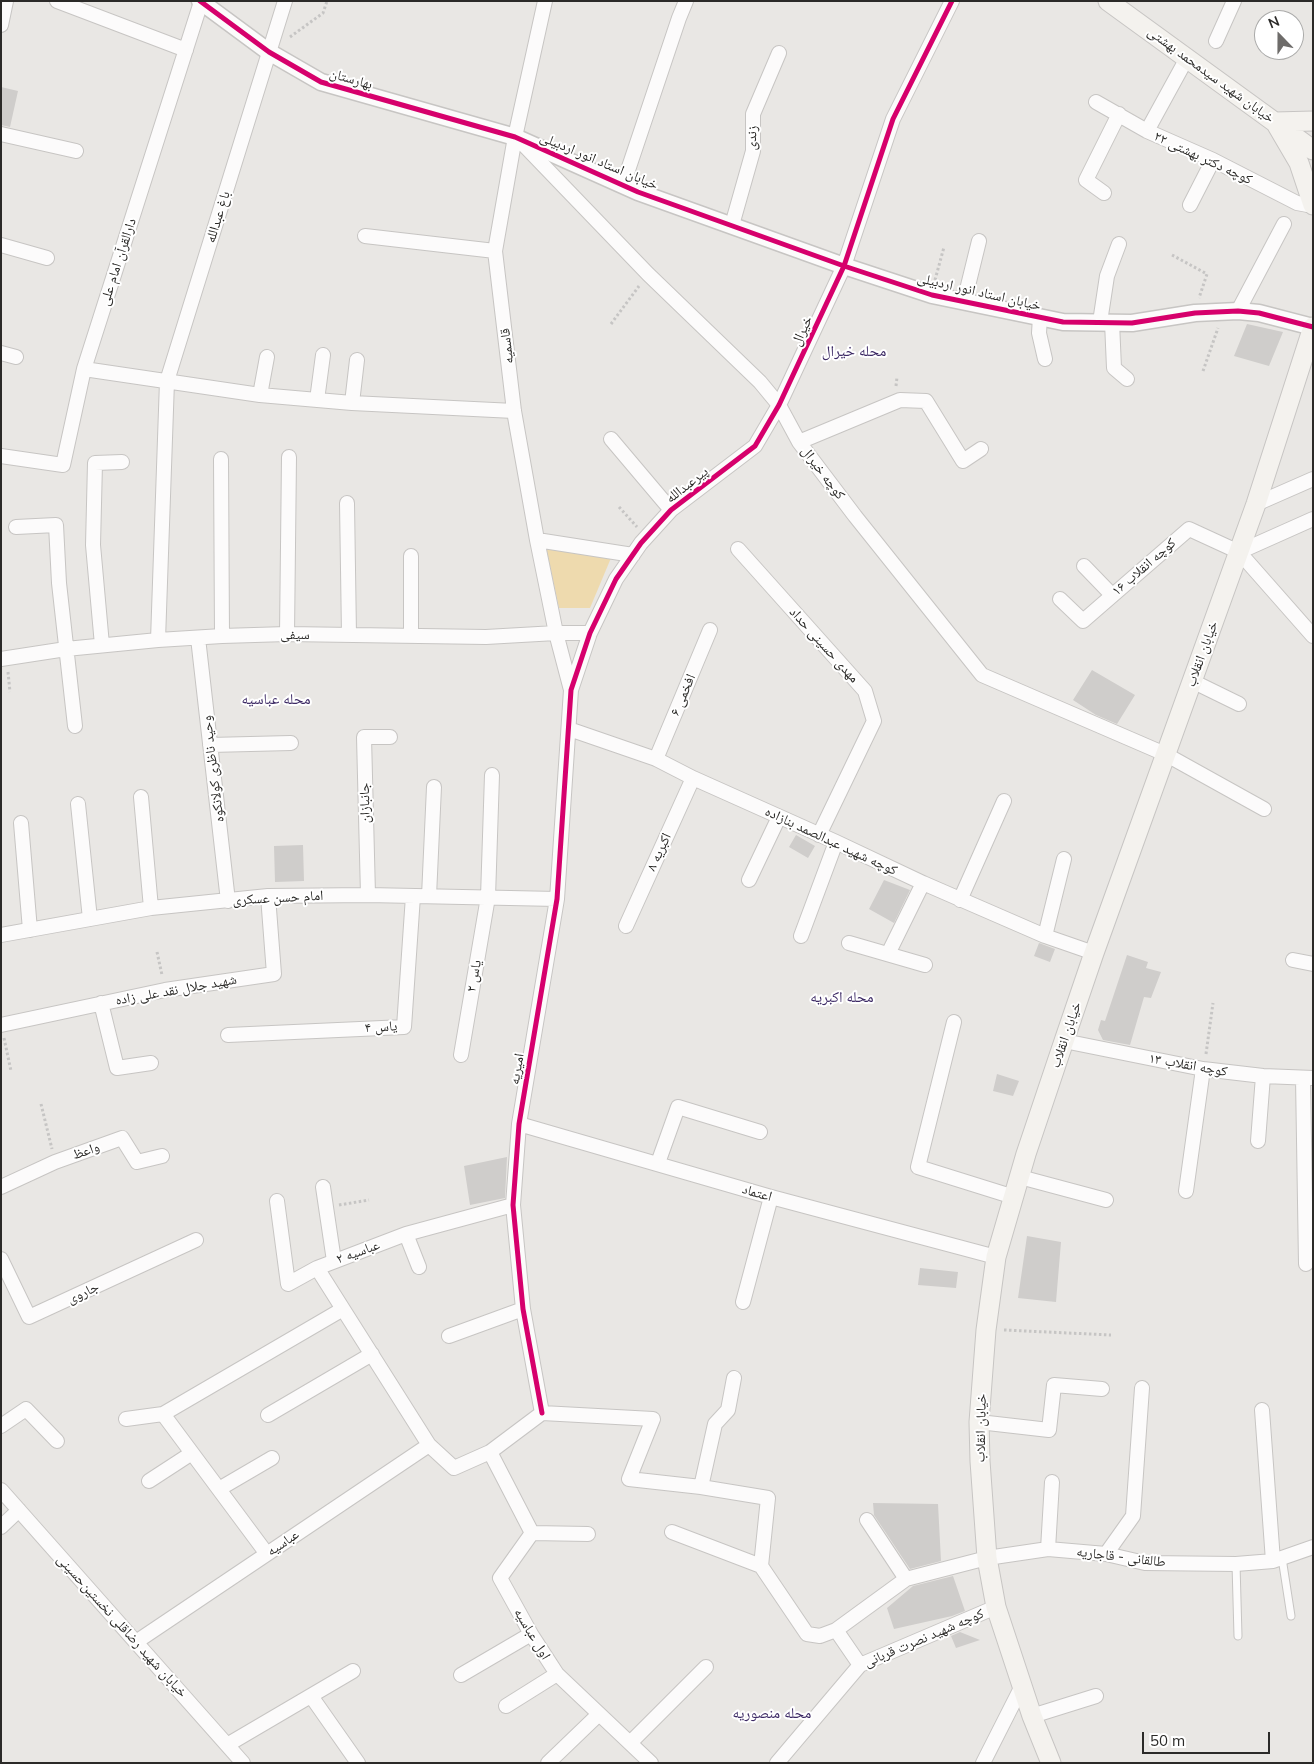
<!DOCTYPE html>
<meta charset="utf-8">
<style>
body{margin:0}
#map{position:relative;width:1314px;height:1764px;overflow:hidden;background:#e9e7e4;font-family:Mulish,sans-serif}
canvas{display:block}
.frame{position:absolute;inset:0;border:2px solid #2b2a28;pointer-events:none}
.north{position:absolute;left:1254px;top:10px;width:50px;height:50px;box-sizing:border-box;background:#fff;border:1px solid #aaaaa9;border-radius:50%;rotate:338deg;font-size:14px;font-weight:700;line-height:20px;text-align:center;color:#2b2a28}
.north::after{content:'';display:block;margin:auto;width:18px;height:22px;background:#6e6c6a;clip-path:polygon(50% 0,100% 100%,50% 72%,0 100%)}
.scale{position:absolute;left:1142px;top:1732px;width:128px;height:22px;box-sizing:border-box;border:2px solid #2b2a28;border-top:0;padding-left:6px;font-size:15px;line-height:18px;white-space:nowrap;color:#2b2a28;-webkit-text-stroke:4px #fff;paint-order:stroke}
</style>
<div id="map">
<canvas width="1314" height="1764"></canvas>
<div class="frame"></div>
<div class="north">N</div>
<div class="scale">50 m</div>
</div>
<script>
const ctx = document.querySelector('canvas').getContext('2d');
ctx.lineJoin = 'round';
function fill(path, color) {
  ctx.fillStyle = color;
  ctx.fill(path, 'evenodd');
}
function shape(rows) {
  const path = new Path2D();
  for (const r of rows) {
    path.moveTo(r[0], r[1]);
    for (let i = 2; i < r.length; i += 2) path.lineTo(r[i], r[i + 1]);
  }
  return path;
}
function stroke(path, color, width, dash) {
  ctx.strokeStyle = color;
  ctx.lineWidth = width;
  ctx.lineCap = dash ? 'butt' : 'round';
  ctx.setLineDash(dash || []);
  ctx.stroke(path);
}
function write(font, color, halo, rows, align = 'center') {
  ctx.font = font + ' Mulish,"Noto Naskh Arabic",sans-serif';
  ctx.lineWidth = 4;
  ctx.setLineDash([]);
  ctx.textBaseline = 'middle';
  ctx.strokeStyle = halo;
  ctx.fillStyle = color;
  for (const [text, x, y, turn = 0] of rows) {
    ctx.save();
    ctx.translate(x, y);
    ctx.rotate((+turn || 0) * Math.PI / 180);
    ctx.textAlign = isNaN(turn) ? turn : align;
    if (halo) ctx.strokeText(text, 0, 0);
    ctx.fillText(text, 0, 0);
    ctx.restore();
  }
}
fill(shape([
 [546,547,611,558,590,608,559,608]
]), '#eedaae');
fill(shape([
 [1,87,18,91,10,127,1,125],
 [1247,324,1283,332,1269,366,1234,356],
 [1092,670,1135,695,1117,724,1096,715,1073,700],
 [796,835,815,846,808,858,789,847],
 [303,845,304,881,275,882,274,846],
 [884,880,910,890,894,923,869,909],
 [1039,943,1055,949,1050,962,1034,956],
 [1127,955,1148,962,1146,968,1161,972,1151,998,1144,997,1130,1045,1103,1040,1098,1030,1101,1020,1105,1021],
 [997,1074,1019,1081,1013,1096,993,1091],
 [507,1157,505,1198,470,1205,464,1166],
 [1027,1236,1061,1242,1056,1302,1018,1298],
 [920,1268,958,1272,956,1288,918,1285],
 [873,1503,938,1504,941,1561,910,1569,874,1515],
 [953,1576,965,1611,952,1616,894,1629,887,1608,913,1586],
 [960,1632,980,1640,956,1648,951,1636]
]), '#cfcdcb');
const service = shape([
 [1282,1558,1291,1616],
 [1236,1564,1238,1636]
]);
const minor = shape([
 [57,1,186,50],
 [545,1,515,137,495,251,514,411,537,540,556,633,571,690],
 [1,25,6,1],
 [1216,41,1234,1],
 [1096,102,1147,131,1213,160,1297,203,1313,206],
 [1147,131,1187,58],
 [1,134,76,151],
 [519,140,648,274,760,382,779,405,799,442,855,516,982,675,1165,754,1264,809],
 [623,185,679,18,686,1],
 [1104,193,1086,180,1119,114],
 [1190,205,1213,160],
 [732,225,753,151,753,114,779,53],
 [365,236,495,251],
 [1,245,47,258],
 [964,302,979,241],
 [1238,311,1284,224],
 [1040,317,1039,333,1045,359],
 [1100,322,1107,276,1119,244],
 [1112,322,1114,368,1127,379],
 [1,353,16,357],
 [84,369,260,395,352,403,514,411],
 [260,395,267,357],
 [317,400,323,355],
 [352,403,357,360],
 [611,439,671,510],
 [799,442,900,400,926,401,963,461,981,449],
 [1,456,63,465,84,369,201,2],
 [221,459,222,636],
 [347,503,349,635],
 [1256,504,1313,479],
 [16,527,56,525,59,583,75,726],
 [537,540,633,555],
 [738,549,865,691,874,721,819,835],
 [1239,552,1313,519],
 [411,556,411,636],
 [1084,566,1112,595],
 [1060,599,1083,621,1189,529,1239,552,1313,636],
 [287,634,289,457],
 [198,638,228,901],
 [158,640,167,381,285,1],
 [102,645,93,545,95,463,122,462],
 [1,659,66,649,158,640,222,636,287,634,486,637,556,633,590,633],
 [1192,681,1239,704],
 [569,729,656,759,693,778,836,842,923,883,1045,936,1094,953],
 [210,745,291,743],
 [656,759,710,630],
 [141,797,151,908],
 [78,804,90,919],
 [21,823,30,930],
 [749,880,779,817],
 [368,895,364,737,390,737],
 [429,896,434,787],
 [960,900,1004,801],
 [626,926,693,778],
 [1,935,151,908,268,896,368,895,557,899],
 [801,936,836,842],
 [1045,936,1064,859],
 [849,943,925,965],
 [888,954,923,883],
 [1293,960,1313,964],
 [101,1003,117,1068,151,1063],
 [954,1022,918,1167,1014,1197],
 [1,1025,165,990,274,974,268,896],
 [228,1035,404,1027,413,896],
 [1064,1041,1203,1069,1263,1076,1313,1078],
 [461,1055,488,897,492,775],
 [1303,1078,1306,1264],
 [519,1124,771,1197,996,1257],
 [1258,1141,1263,1076],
 [658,1163,678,1107,760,1132],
 [1020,1177,1106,1200],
 [1,1187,55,1162,122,1138,137,1162,162,1156],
 [323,1187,334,1261],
 [1186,1191,1203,1069],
 [277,1201,288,1284,317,1268,406,1234,513,1205],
 [406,1234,419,1267],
 [1,1259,29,1317,196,1240],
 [317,1268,429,1445,454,1468,490,1452,542,1413],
 [743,1302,771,1197],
 [449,1336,523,1309],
 [1262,1410,1273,1561],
 [542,1413,523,1309,513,1205,519,1124,557,899,571,690,590,633,616,579,641,543,671,510,755,446,779,405,844,266,893,119,952,1],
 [542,1413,653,1419,629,1479,701,1487,768,1498,761,1566,807,1634,820,1636,836,1630,906,1579,987,1558,1048,1549,1106,1554,1145,1563,1236,1564,1273,1561,1313,1547],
 [163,1414,267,1554],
 [268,1415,372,1354],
 [126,1419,163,1414,343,1309],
 [979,1422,1049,1430,1054,1385,1102,1389],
 [1,1426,26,1409,57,1441],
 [490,1452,532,1533],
 [149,1481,192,1453],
 [701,1487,715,1424,728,1410,734,1378],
 [219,1489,272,1458],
 [1,1490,243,1763],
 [867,1520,906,1579],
 [1,1527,19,1510],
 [672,1532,761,1566],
 [588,1534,532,1533,500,1578,531,1634,557,1674,651,1763],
 [1048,1549,1052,1482],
 [1106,1554,1133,1516,1142,1388],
 [836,1630,860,1665],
 [136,1642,429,1445],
 [461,1675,531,1634],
 [311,1696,358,1763],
 [506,1706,557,1674],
 [1032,1716,1096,1696],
 [630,1743,706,1667],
 [227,1745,353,1671],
 [548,1763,599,1714],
 [777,1763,860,1665,996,1607],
 [983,1763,1022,1686]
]);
const tertiary = shape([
 [200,1,269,52,321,82,515,137,638,192,844,266,932,295,1063,322,1132,323,1195,313,1238,311,1259,313,1313,327]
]);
const secondary = shape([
 [1108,1,1313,150],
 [1313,121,1275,122,1299,163,1313,205],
 [1051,1763,1032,1716,996,1607,987,1558,980,1461,979,1422,986,1330,996,1257,1026,1154,1064,1041,1094,953,1256,504,1313,327]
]);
stroke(service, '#c7c5c3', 9);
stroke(minor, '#c7c5c3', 16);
stroke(tertiary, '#c7c5c3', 19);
stroke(secondary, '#c7c5c3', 21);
stroke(shape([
 [290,37,323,13,327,1],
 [1172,255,1207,274,1199,298],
 [935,280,944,247],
 [611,324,639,286],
 [1203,371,1218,328],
 [896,386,897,377],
 [619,507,637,527],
 [8,672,10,692],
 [157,952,162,975],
 [4,1038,11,1071],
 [1206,1054,1213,1003],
 [41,1104,52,1149],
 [339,1205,369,1200],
 [1004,1330,1111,1335]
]), '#c6c5c4', 3, [2.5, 2.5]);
stroke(service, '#fcfbfb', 7);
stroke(minor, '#fcfbfb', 14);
stroke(tertiary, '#fcfbfb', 16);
stroke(secondary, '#f4f2ee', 19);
stroke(shape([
 [200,1,269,52,321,82,515,137,638,192,844,266,932,295,1063,322,1132,323,1195,313,1238,311,1259,313,1313,327],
 [542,1413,523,1309,513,1205,519,1124,557,899,571,690,590,633,616,579,641,543,671,510,755,446,779,405,844,266,893,119,952,1]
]), '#d6006c', 5);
write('14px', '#2b2a28', '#fff', [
 ["خیابان شهید سیدمحمد بهشتی",1211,75,36],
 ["بهارستان",351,79,16],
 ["زندی",752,138,-88],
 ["کوچه دکتر بهشتی ۲۲",1203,158,25],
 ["خیابان استاد انور اردبیلی",599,161,23],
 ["باغ عبدالله",218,217,-73],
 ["دارالقرآن امام علی",118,262,-72],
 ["خیابان استاد انور اردبیلی",979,292,13],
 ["خیرال",802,331,-65],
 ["قاسمیه",507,346,-97],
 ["کوچه خیرال",823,473,53],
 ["پیرعبدالله",687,485,-38],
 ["کوچه انقلاب ۱۶",1144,567,-41],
 ["سیفی",295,635],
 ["مهدی حسینی حداد",824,645,48],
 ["خیابان انقلاب",1202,654,-70],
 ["افخمی ۶",683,695,-67],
 ["وحید ناظری کولانکوه",213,769,-97],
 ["جانبازان",365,803,-91],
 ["کوچه شهید عبدالصمد بنازاده",831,841,25],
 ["اکبریه ۸",659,852,-65],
 ["امام حسن عسکری",278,898,-3],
 ["یاس ۲",474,976,-80],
 ["شهید جلال نقد علی زاده",176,990,-10],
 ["یاس ۴",381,1027,-4],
 ["خیابان انقلاب",1066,1035,-71],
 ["کوچه انقلاب ۱۳",1188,1065,10],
 ["امیریه",517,1069,-80],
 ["واعظ",86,1151,-19],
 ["اعتماد",757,1193,16],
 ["عباسیه ۲",358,1252,-20],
 ["جاروی",83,1293,-25],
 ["خیابان انقلاب",981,1428,-89],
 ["عباسیه",283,1543,-34],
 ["طالقانی - قاجاریه",1121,1557,7],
 ["خیابان شهید رضاقلی نخستین‌حسینی",122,1626,48],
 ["اول عباسیه",532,1634,59],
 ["کوچه شهید نصرت قربانی",924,1638,-23]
]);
write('15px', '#3d2a65', '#fff', [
 ["محله خیرال",854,351],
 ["محله عباسیه",276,699],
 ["محله اکبریه",842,997],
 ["محله منصوریه",772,1713]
]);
</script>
